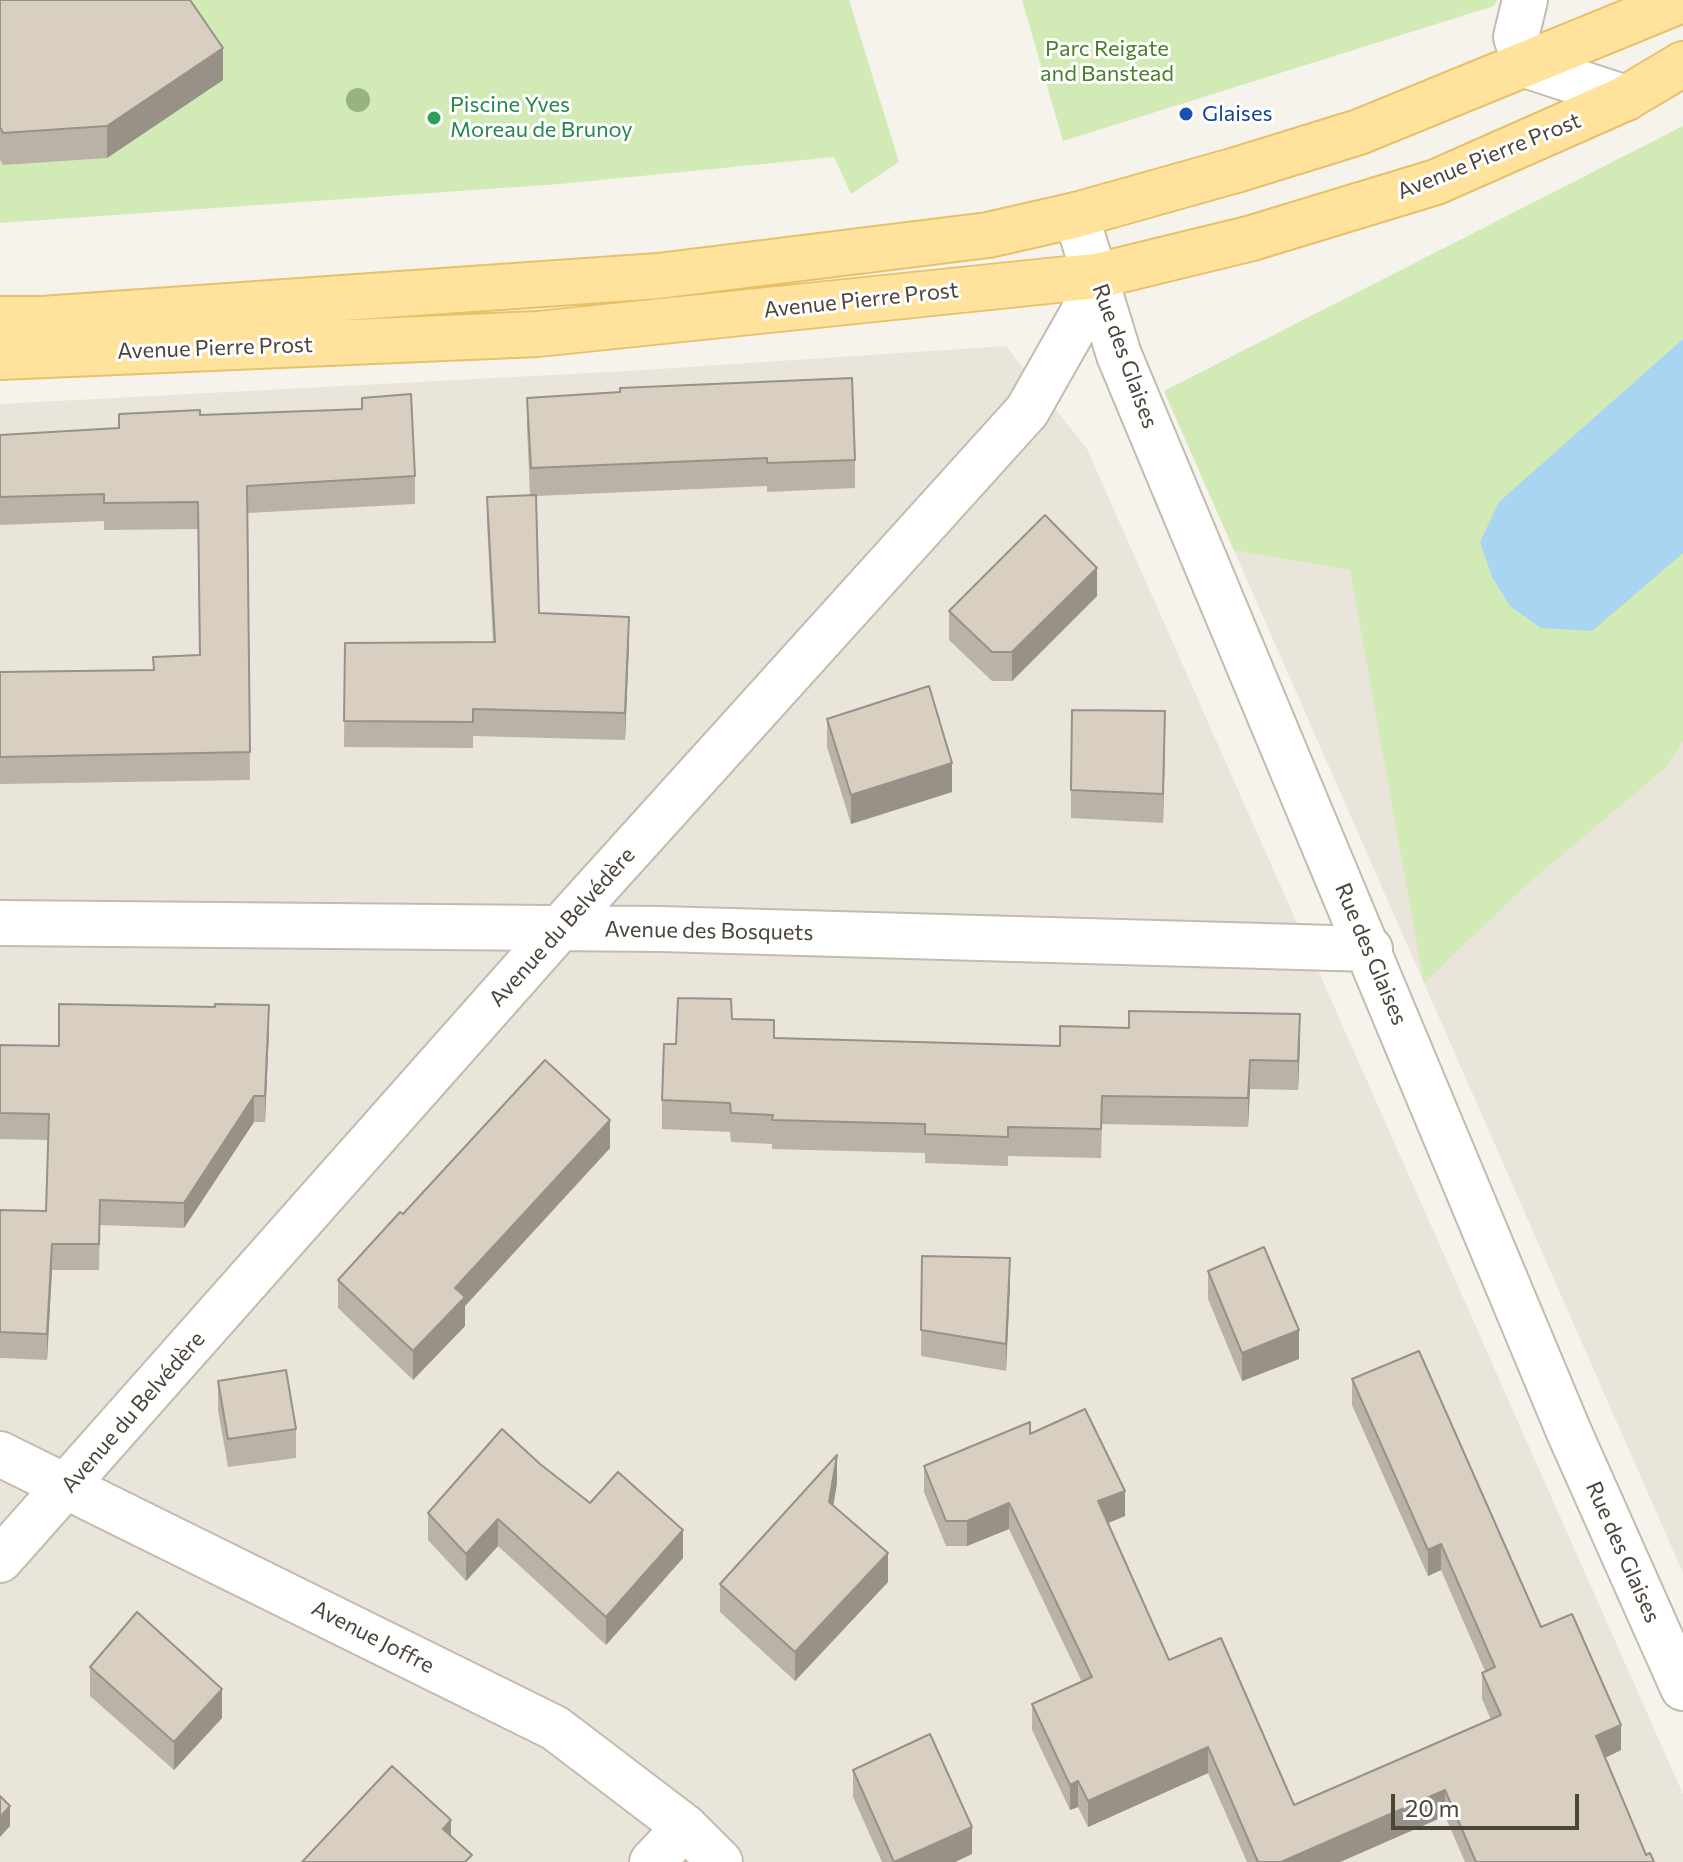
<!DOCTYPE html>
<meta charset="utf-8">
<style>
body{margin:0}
#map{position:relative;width:1683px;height:1862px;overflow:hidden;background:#f6f3ec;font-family:Commissioner,sans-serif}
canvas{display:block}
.scale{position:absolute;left:1391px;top:1794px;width:188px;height:36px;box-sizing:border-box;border:4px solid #4b4439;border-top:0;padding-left:10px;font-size:24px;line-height:28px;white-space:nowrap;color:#4b4439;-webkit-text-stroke:6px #fff;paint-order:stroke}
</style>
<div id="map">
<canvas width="1683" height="1862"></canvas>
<div class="scale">20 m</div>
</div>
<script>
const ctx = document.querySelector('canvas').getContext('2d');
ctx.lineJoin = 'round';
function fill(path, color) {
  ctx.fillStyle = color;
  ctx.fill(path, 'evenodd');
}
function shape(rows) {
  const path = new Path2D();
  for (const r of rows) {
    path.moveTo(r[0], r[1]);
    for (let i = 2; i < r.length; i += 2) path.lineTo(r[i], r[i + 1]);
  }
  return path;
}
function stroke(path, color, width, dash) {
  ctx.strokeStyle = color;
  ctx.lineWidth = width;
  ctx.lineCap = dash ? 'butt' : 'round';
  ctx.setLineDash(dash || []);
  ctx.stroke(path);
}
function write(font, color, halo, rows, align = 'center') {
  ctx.font = font + ' Commissioner,sans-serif';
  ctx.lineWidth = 6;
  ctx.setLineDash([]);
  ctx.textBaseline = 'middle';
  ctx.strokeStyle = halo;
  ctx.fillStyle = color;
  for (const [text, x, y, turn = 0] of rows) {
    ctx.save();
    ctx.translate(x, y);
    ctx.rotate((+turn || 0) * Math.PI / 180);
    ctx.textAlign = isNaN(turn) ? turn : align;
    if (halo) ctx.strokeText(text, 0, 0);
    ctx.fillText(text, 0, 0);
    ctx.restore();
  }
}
fill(shape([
 [1683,129,1683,1573,1164,391],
 [1006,346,1087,449,1683,1794,1683,1862,0,1862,0,404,628,371]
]), '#eae5da');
fill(shape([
 [0,0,849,0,899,162,851,194,834,157,560,184,0,223],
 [1022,0,1497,0,1494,6,1063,141],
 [1683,126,1683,741,1665,768,1524,887,1424,983,1350,570,1234,550,1164,391]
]), '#d2eab5');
fill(shape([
 [1683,339,1683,553,1592,631,1541,628,1510,606,1492,577,1480,542,1499,502]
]), '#a9d4f2');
const minor = shape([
 [1525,0,1516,37,1525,65,1626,98],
 [1076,215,1119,355,1569,1432,1683,1688],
 [0,923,660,929,1370,949],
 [0,1454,555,1728,685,1827,720,1862],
 [0,1560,560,928,1027,411,1082,314,1096,276],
 [652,1862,685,1827]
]);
const major = shape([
 [0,319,42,319,658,276,988,235,1076,215,1236,170,1359,132,1682,0],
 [0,357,538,334,1096,276,1252,238,1436,182,1626,98,1683,64]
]);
stroke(minor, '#c2bbae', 48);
stroke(major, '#e6c16a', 48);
stroke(minor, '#fff', 44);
stroke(major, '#ffe39c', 44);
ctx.fillStyle = '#97b381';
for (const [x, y] of [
 [358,100]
]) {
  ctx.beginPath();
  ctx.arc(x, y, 12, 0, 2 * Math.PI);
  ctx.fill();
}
fill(shape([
 [0,0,223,80,107,158,3,165,0,160],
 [362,398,415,476,415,504,248,513,250,780,0,784,0,672,153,670,199,655,198,529,104,530,104,521,0,525,0,435,119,428,200,415,362,409],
 [527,398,855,460,855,488,767,492,767,486,536,496,539,613,629,644,625,740,473,736,473,748,344,747,345,643,493,642,487,523,487,497,530,495,527,427],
 [1097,596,1012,681,992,681,949,640,949,611],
 [827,719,952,792,851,824,827,747],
 [1165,740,1163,823,1071,818,1071,790],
 [732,1019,774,1038,1060,1046,1300,1042,1298,1090,1250,1089,1248,1127,1102,1124,1101,1158,1008,1156,1008,1166,925,1163,925,1153,772,1149,772,1144,731,1142,730,1132,662,1129,662,1100,676,1044],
 [269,1030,265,1122,254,1122,184,1228,100,1225,99,1270,52,1270,47,1360,0,1358,0,1210,46,1211,49,1140,0,1139,0,1045,59,1046],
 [610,1148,465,1306,465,1326,413,1380,338,1308,338,1280,403,1214],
 [922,1256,1010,1285,1006,1371,921,1356],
 [1208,1271,1299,1359,1242,1381,1208,1299],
 [1352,1379,1541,1627,1621,1750,1605,1758,1646,1855,1654,1862,1465,1862,1445,1816,1340,1862,1247,1862,1208,1773,1088,1827,1078,1807,1070,1810,1032,1730,1032,1704,1082,1682,1009,1529,967,1546,946,1546,924,1492,924,1466,1030,1434,1125,1516,1108,1523,1169,1660,1294,1805,1491,1720,1482,1699,1482,1673,1485,1671,1441,1570,1428,1576,1352,1405],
 [218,1381,296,1429,296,1458,228,1467,218,1410],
 [540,1464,590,1503,683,1558,606,1645,498,1546,466,1581,428,1540,428,1513],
 [837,1483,833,1506,888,1582,795,1681,720,1612,720,1584],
 [90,1667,222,1718,174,1770,90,1696],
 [853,1770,972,1854,955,1862,882,1862,853,1797]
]), '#bab2a6');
fill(shape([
 [223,48,223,80,107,158,107,126],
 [1097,568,1097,596,1012,681,1012,652],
 [629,617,629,644,625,740,625,713],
 [1165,711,1165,740,1163,823,1163,794],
 [952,763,952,792,851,824,851,795],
 [269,1005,269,1030,265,1122,265,1096],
 [1300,1014,1300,1042,1298,1090,1298,1061],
 [1250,1060,1250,1089,1248,1127,1248,1098],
 [254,1096,254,1122,184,1228,184,1203],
 [610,1120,610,1148,465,1306,465,1326,413,1380,413,1351,455,1288],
 [52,1244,52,1270,47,1360,47,1334],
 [1010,1258,1010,1285,1006,1371,1006,1344],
 [1299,1330,1299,1359,1242,1381,1242,1353],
 [837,1455,837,1483,829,1531,829,1502],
 [1125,1491,1125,1516,1098,1527,1098,1501],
 [1009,1503,1009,1529,967,1546,967,1521],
 [498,1519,498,1546,466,1581,466,1554],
 [683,1530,683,1558,606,1645,606,1617],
 [1441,1544,1441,1570,1428,1576,1428,1550],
 [888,1553,888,1582,795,1681,795,1652],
 [222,1689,222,1718,174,1770,174,1742],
 [1621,1725,1621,1750,1596,1762,1596,1736],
 [1208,1747,1208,1773,1088,1827,1088,1801],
 [1078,1781,1078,1807,1070,1810,1070,1785],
 [1445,1790,1445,1816,1340,1862,1281,1862],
 [10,1806,10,1826,0,1837,0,1817],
 [451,1820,451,1849,443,1829],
 [972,1827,972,1854,955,1862,895,1862]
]), '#979187');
const building = shape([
 [0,0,190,0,223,48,107,126,3,133,0,127,0,0],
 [852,378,855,460,767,463,767,458,531,468,527,398,620,392,620,388,852,378],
 [411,394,415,476,247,486,250,752,0,757,0,672,154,670,153,657,200,655,198,502,104,503,104,494,0,497,0,435,119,428,119,414,200,410,200,415,362,409,362,398,411,394],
 [536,495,539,613,629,617,625,713,473,709,473,722,344,721,345,643,495,642,487,497,536,495],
 [1045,515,1097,568,1012,652,992,652,949,611,1045,515],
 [929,686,952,763,851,795,827,719,929,686],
 [1072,710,1165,711,1163,794,1071,790,1072,710],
 [678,998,731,999,732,1019,774,1020,774,1038,1060,1046,1060,1026,1129,1028,1129,1011,1300,1014,1298,1061,1250,1060,1248,1098,1102,1096,1101,1129,1008,1127,1008,1137,925,1134,925,1124,772,1120,773,1115,731,1113,730,1103,662,1100,664,1044,676,1044,678,998],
 [59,1004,215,1007,215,1004,269,1005,265,1096,254,1096,184,1203,100,1200,99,1244,52,1244,47,1334,0,1332,0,1210,46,1211,49,1114,0,1113,0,1045,59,1046,59,1004],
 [545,1060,610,1120,455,1288,465,1297,413,1351,338,1280,400,1212,403,1214,545,1060],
 [1264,1247,1299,1330,1242,1353,1208,1271,1264,1247],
 [922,1256,1010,1258,1006,1344,921,1330,922,1256],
 [1419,1351,1541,1627,1572,1614,1621,1725,1596,1736,1646,1855,1650,1853,1654,1862,1476,1862,1445,1790,1281,1862,1258,1862,1208,1747,1088,1801,1078,1781,1070,1785,1032,1704,1092,1677,1009,1503,967,1521,946,1521,924,1466,1030,1422,1030,1434,1085,1409,1125,1491,1098,1501,1169,1660,1221,1638,1294,1805,1501,1715,1482,1673,1495,1667,1441,1544,1428,1550,1352,1379,1419,1351],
 [286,1370,296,1429,228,1439,218,1381,286,1370],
 [502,1429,540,1464,590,1503,618,1472,683,1530,606,1617,498,1519,466,1554,428,1513,502,1429],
 [837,1455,829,1502,888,1553,795,1652,720,1584,837,1455],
 [137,1612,222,1689,174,1742,90,1667,137,1612],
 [930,1734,972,1827,894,1862,853,1770,930,1734],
 [392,1766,451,1820,443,1829,472,1855,465,1862,302,1862,392,1766],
 [0,1796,10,1806,0,1817,0,1796]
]);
fill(building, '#d8cfc1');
stroke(building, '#979187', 2);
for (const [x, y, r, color] of [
 [1186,114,8,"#1a4fb4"],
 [434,118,8,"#2e9e5b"]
]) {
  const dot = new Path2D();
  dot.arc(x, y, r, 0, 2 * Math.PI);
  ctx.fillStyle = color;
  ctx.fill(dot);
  stroke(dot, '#fff', 3);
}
write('22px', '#4a7f2a', '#fff', [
 ["Parc Reigate",1107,49],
 ["and Banstead",1107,74]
]);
write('22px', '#27864d', '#fff', [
 ["Piscine Yves",450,105],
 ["Moreau de Brunoy",450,130]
], 'left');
write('22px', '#164399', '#fff', [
 ["Glaises",1202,114]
], 'left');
write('22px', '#4b4439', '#fff', [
 ["Avenue Pierre Prost",1489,156,-22],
 ["Avenue Pierre Prost",861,300,-6],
 ["Avenue Pierre Prost",215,348,-2],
 ["Rue des Glaises",1125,356,70],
 ["Avenue du Belvédère",562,927,-48],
 ["Avenue des Bosquets",709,931,1],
 ["Rue des Glaises",1371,954,67],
 ["Avenue du Belvédère",133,1412,-49],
 ["Rue des Glaises",1623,1552,66],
 ["Avenue Joffre",373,1637,27]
]);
</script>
